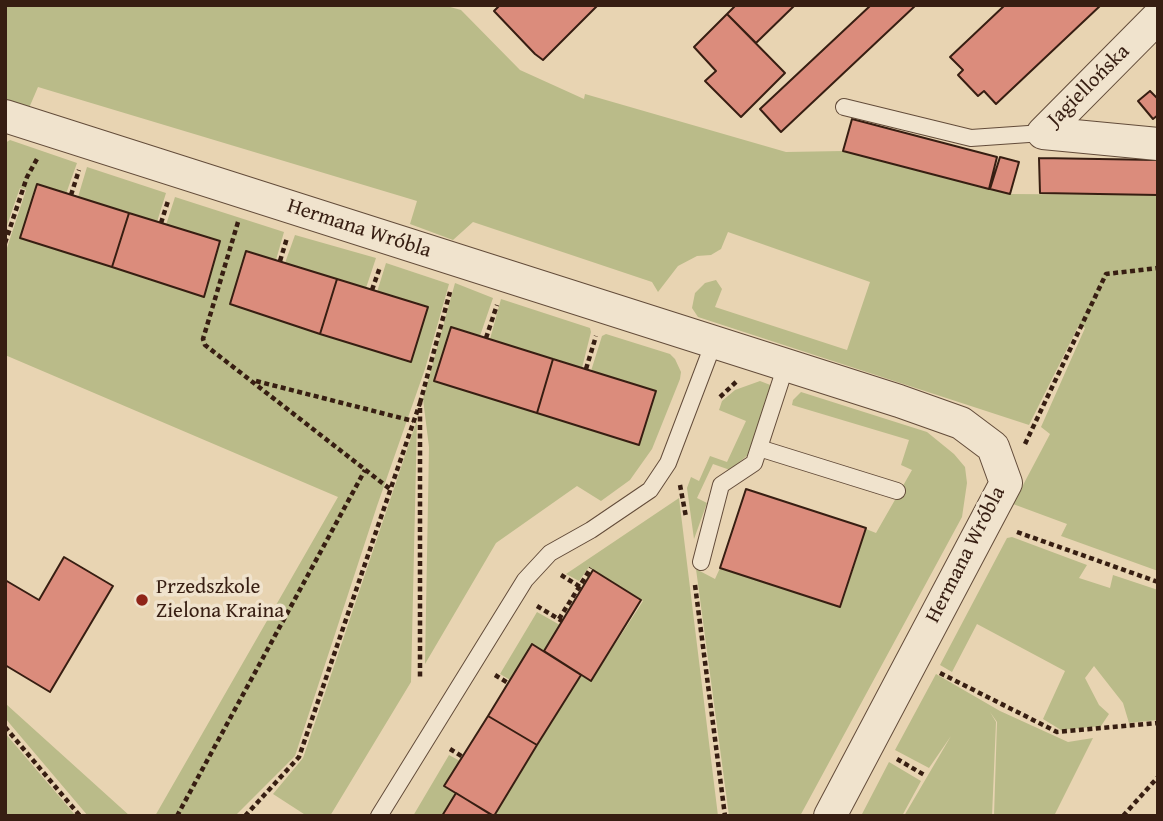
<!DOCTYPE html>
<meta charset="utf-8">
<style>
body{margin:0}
#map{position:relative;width:1163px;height:821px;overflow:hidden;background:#e8d4b2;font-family:"Gentium Book Plus",serif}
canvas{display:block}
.frame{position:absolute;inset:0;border:7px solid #371e12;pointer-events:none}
</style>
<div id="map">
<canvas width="1163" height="821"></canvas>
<div class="frame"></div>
</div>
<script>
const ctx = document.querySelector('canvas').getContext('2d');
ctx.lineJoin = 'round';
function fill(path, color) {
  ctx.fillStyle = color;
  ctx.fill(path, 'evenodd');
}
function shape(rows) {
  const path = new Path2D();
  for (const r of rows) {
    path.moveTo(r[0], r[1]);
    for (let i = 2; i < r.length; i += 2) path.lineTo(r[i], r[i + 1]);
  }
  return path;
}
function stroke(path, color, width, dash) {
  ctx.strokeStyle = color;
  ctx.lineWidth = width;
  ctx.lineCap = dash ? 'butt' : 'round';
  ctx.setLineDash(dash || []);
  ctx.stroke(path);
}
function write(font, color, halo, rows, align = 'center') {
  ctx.font = font + ' "Gentium Book Plus",serif';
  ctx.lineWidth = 7;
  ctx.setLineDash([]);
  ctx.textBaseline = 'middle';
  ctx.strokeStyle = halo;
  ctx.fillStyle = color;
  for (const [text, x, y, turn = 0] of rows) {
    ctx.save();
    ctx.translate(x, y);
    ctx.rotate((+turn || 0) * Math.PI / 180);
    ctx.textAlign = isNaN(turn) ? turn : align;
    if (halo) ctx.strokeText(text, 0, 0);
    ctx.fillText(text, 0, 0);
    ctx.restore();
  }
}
fill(shape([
 [5,5,443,5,461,10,520,70,584,99,585,94,786,152,843,151,1010,194,1158,195,1158,571,1061,536,1067,524,1013,504,1050,434,1041,427,1085,328,1079,325,1029,425,698,317,692,308,695,293,705,283,716,280,722,289,715,307,847,350,870,282,728,232,721,249,711,255,697,256,678,266,658,292,652,282,473,222,453,240,410,224,417,201,38,87,29,108,5,100],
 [10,140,77,163,66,194,37,184,21,238,204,296,220,242,166,225,175,197,284,232,276,260,246,251,377,292,386,263,449,284,425,369,377,506,295,756,235,816,155,816,338,497,5,355,5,254,26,190,20,188,5,231,5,143],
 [87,167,166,193,157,222,78,197],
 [295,235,376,258,366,288,285,263],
 [455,283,493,298,480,336,451,328,434,381,639,445,656,391,591,371,602,336,606,334,670,354,675,359,681,372,680,379,652,449,630,480,601,501,577,486,496,543,425,664,429,447,423,399],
 [501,299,590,328,591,332,582,368,490,339],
 [760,381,773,386,755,449,730,470,713,464,697,498,707,503,694,539,687,488,691,477,699,481,710,456,727,462,746,421,719,410,722,401,735,390],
 [801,392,927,432,954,454,965,467,967,483,962,517,800,816,729,816,696,569,715,579,720,568,841,607,866,529,876,533,912,470,901,465,909,440,792,405,793,400],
 [417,420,411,682,330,816,307,816,273,794,303,758],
 [679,498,718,816,494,816,581,675,591,681,643,601,589,567,579,581,566,574],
 [1012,537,1087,565,1079,578,1110,588,1113,575,1158,590,1158,720,1129,723,1123,703,1094,666,1085,678,1099,705,1109,714,1101,726,1061,730,1043,719,1065,671,977,624,952,672,940,665,1007,538],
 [537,612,560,625,544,651,532,645,510,680,500,674],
 [936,674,1000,711,1068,742,1093,738,1054,816,994,816,997,722,990,712,996,722,992,816,904,816,951,736,929,768,895,750],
 [5,703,6,704,130,816,88,816,5,718],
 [5,733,76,816,5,816],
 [449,755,460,761,456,793,442,816,413,816],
 [889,762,921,781,902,816,861,816]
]), '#babb89');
const building = shape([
 [500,5,598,5,543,60,535,54,494,11,500,5],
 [736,5,795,5,756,43,727,14,736,5],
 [871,5,916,5,781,132,760,109,871,5],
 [1005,5,1101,5,996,104,984,91,978,96,958,75,963,70,950,57,1005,5],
 [727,14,785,73,741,117,705,81,716,71,694,47,727,14],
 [1150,91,1158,99,1158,115,1153,119,1138,101,1150,91],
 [852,119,997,157,989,189,843,151,852,119],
 [1000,157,1019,162,1010,194,990,189,1000,157],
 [1039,158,1158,160,1158,195,1040,193,1039,158],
 [37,184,129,213,112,267,20,238,37,184],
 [129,213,220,241,204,297,112,267,129,213],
 [246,251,337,279,320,334,230,304,246,251],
 [337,279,428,307,411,362,320,334,337,279],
 [451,327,553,359,537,413,434,381,451,327],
 [553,359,656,391,639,445,537,413,553,359],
 [746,489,866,528,840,607,720,568,746,489],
 [64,557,113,586,50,692,5,665,5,580,39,600,64,557],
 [593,570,641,600,591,681,544,651,593,570],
 [532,644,581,675,537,745,488,716,532,644],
 [488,716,537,745,494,816,444,786,488,716],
 [456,793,493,816,442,816,456,793]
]);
fill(building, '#db8c7c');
stroke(building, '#371e12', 2);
const service = shape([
 [844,107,971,138,1043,133],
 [759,448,897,491],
 [701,562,721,485,754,463,786,365],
 [379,816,525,580,550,553,591,530,650,490,668,463,714,342]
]);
const minor = shape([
 [1158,17,1043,133,1158,144],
 [5,116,899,401,961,423,993,447,1006,483,830,816]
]);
stroke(service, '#634c3a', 18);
stroke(minor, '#634c3a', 34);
stroke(shape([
 [71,195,79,170],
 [238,222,203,339,205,345,390,489],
 [161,223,168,201],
 [5,243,27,177,37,159],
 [280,261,287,238],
 [372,290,380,267],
 [486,338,497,305],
 [586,369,596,336],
 [256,381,413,421],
 [720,397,736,382],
 [420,403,450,292],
 [1025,444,1106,274,1158,268],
 [680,485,686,517],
 [1017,532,1158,582],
 [561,575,582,588],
 [695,585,725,816],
 [537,606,562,621],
 [559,619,591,568],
 [940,673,1057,732,1158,723],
 [495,675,508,683],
 [5,727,80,816],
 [450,749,463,757],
 [897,759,926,776],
 [177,816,365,470],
 [245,816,299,757,420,403,420,678],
 [1123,816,1158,777]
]), '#371e12', 4.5, [5, 3.5]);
stroke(service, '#f0e3cd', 16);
stroke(minor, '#f0e3cd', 32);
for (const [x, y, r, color] of [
 [142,600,7,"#8f2418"]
]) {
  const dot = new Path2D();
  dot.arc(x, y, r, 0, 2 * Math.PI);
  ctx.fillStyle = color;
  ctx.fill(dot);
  stroke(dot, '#f0e3cd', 2.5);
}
write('21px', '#371e12', '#f0e3cd', [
 ["Jagiellońska",1089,86,-45],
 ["Hermana Wróbla",359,229,18],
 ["Hermana Wróbla",966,555,-63]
]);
write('21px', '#371e12', '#f0e3cd', [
 ["Przedszkole",156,588],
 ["Zielona Kraina",156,612]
], 'left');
</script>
